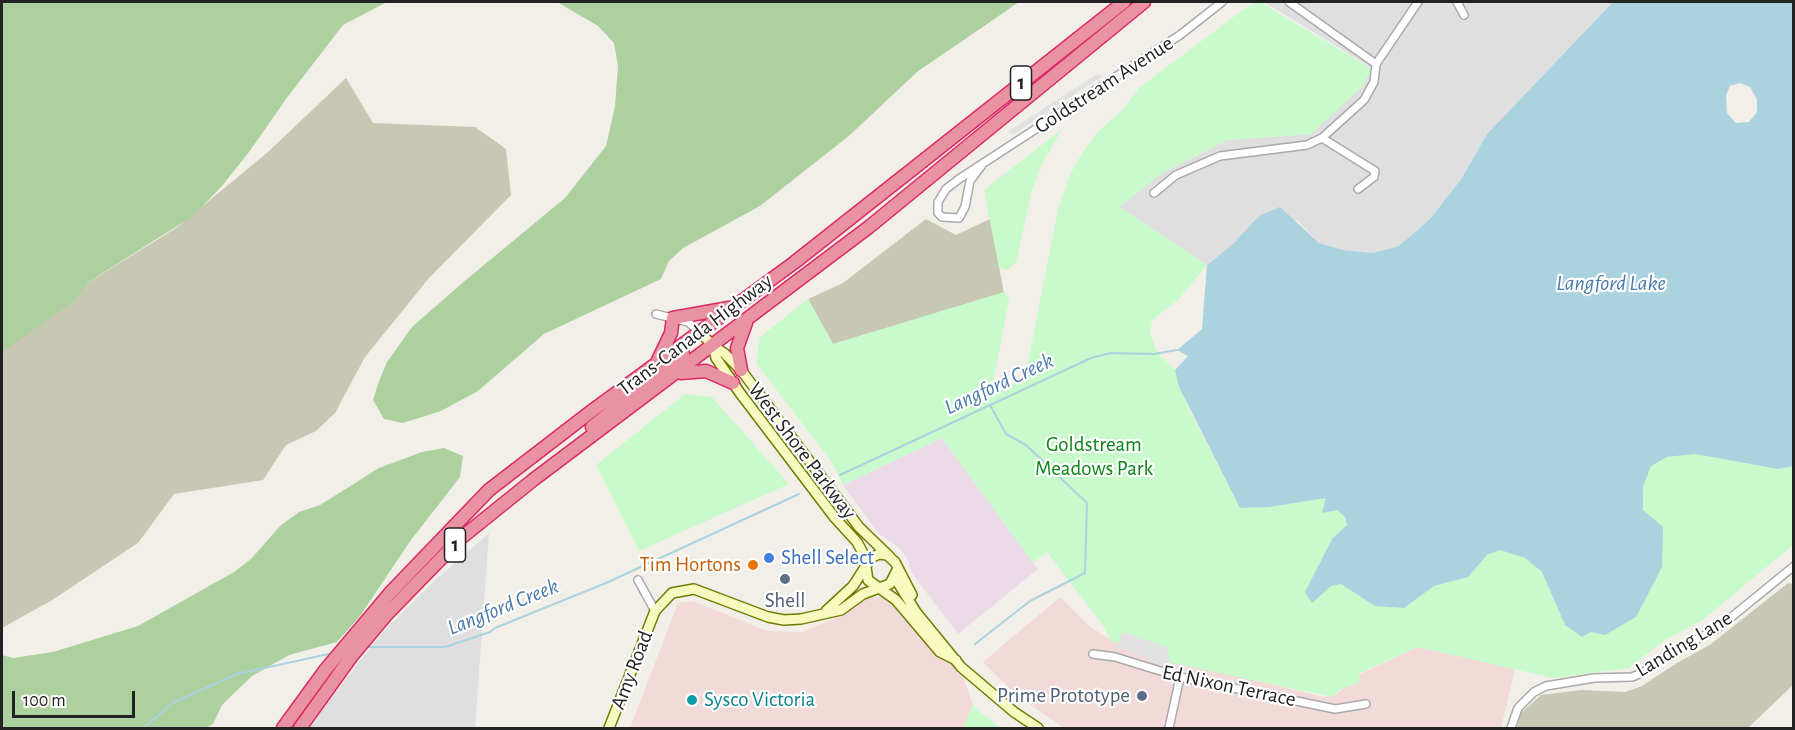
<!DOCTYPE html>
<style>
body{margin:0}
#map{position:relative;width:1795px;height:730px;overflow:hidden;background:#f2efe9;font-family:"Alegreya Sans",sans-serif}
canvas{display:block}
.frame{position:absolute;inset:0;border:3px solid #222;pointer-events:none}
.scale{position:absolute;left:12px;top:691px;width:123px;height:27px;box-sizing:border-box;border:3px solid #222;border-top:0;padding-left:8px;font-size:18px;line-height:21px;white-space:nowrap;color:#222;-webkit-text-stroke:4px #fff;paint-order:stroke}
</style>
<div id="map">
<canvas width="1795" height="730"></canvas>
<div class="frame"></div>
<div class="scale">100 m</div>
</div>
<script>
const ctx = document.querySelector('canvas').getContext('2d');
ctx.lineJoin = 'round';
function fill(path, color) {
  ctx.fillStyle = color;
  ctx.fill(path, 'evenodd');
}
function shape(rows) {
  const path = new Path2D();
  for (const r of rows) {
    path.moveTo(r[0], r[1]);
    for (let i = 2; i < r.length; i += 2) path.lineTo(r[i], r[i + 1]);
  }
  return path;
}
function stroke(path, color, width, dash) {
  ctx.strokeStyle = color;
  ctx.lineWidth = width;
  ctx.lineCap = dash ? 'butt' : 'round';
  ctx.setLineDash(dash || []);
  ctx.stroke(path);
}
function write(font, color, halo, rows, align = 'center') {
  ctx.font = font + ' "Alegreya Sans",sans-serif';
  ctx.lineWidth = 4.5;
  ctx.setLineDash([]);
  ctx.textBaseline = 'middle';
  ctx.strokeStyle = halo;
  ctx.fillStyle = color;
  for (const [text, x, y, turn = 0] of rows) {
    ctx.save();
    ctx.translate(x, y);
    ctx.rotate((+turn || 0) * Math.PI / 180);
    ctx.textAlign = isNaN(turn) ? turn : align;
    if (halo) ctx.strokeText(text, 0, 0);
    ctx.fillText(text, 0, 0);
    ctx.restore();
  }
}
fill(shape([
 [1264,2,1613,2,1487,134,1462,178,1430,219,1399,246,1373,253,1343,250,1319,243,1297,220,1234,243,1207,265,1119,207,1162,173,1227,140,1311,134,1372,68],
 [489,533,475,728,309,728,326,704,384,631,433,582]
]), '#e0dfdf');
fill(shape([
 [885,596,907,606,962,674,973,705,963,728,630,728,678,603,693,601,767,631,803,632,838,617,865,598],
 [1060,597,1089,626,1124,648,1324,697,1337,694,1360,674,1418,647,1515,669,1501,728,1064,728,1015,694,983,662]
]), '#f2dad9');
fill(shape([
 [942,438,1038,569,958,634,911,572,908,560,899,548,878,533,843,485]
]), '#ebdbe8');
fill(shape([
 [346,78,373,123,475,127,506,149,511,195,429,278,365,357,335,413,316,431,286,445,263,480,174,494,138,543,54,599,2,628,2,336,176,228,268,152],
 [926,219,956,235,990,219,1004,293,833,344,808,299,843,283],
 [1788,583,1793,584,1793,685,1748,728,1517,728,1521,713,1541,695,1581,690,1625,692,1642,686,1672,666,1711,644]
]), '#c7c7b4');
fill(shape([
 [2,2,387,2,343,25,286,99,249,152,222,186,193,216,87,283,73,302,2,352],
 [557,2,1019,2,917,72,850,135,760,206,683,248,669,261,661,279,544,334,478,391,441,411,403,423,384,419,373,400,379,381,387,362,412,327,461,284,565,198,606,146,615,106,618,66,614,43,598,26],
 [444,448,463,456,460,477,411,540,360,616,337,642,289,655,252,676,222,705,213,724,206,728,2,728,2,655,13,658,53,652,138,626,234,572,251,559,280,526,299,512,320,505,379,468,422,452]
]), '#add19e');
fill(shape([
 [1260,2,1372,69,1362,87,1311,134,1227,140,1162,173,1119,207,1207,265,1178,300,1152,320,1150,333,1157,352,1175,370,1188,408,1240,508,1269,507,1327,497,1345,517,1347,525,1332,539,1306,592,1312,602,1331,586,1341,584,1375,606,1404,608,1434,586,1468,577,1487,555,1499,550,1525,558,1542,572,1565,625,1582,637,1586,632,1597,631,1605,635,1636,617,1646,596,1643,487,1651,466,1667,457,1695,454,1778,469,1793,466,1793,545,1704,619,1665,640,1629,668,1553,678,1418,647,1360,673,1358,683,1341,689,1332,697,1149,658,1111,641,1102,624,1047,552,1033,563,942,438,843,485,833,464,756,363,760,337,808,299,833,344,1004,292,1009,300,991,393,1025,378,1058,209,1070,175,1082,153,1097,133,1124,108,1140,87,1247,7],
 [1062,129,1042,164,1032,190,1016,263,1007,270,999,267,984,190],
 [685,394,712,397,789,484,639,551,596,465],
 [973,705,985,716,1000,728,963,728]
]), '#c8facc');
fill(shape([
 [1097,74,1103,76,1014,134,1007,132],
 [1123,632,1167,647,1171,667,1149,661,1146,657,1115,647]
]), '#e2e2e2');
fill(shape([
 [1613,2,1793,2,1793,466,1778,469,1695,454,1667,457,1651,466,1643,487,1643,510,1663,527,1662,567,1636,617,1605,635,1591,632,1582,637,1565,625,1542,572,1525,558,1500,550,1487,555,1468,577,1434,586,1404,608,1375,606,1341,584,1331,586,1312,603,1305,592,1332,539,1347,525,1345,517,1337,510,1322,513,1326,498,1269,507,1240,508,1179,387,1175,370,1188,356,1177,350,1202,329,1207,265,1234,243,1259,216,1280,207,1319,243,1343,250,1373,253,1399,246,1430,219,1462,178,1487,134],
 [1740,83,1750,87,1757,99,1757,112,1749,122,1736,123,1727,113,1726,95,1730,86]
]), '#aad3df');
stroke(shape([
 [840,475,1091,358,1111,353,1154,354,1177,350],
 [975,644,1030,601,1085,573,1087,503,1026,445,1006,434,990,405],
 [365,647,445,647,490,632,495,628,606,583,799,494],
 [144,728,172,703,237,674,333,653]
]), '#aad3df', 2);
const street = shape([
 [1289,2,1376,64],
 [1457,2,1464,15],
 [1376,64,1418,2],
 [1322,138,1375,171,1374,177,1358,189],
 [982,165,970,181,965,207,959,218,942,217,938,213,938,202,946,189,959,179,1180,35,1222,2],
 [1154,193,1176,175,1220,156,1307,145,1322,138,1364,100,1374,82,1376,64],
 [656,314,688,322,701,333],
 [638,580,655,611],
 [1093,654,1115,657,1180,677,1335,709,1366,704],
 [1169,728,1180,677],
 [1511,728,1518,708,1534,692,1546,686,1594,678,1632,677,1642,673,1667,655,1718,628,1794,566]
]);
const secondary = shape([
 [701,333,713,346,724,353,741,370,859,527,890,557],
 [713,346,716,358,740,393,835,518,857,542,864,555,868,580,896,600,940,652,956,660],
 [895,578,916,612,961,667,1014,712,1038,728],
 [826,611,853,586,871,558,879,554,887,555,895,562,912,595],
 [609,728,655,611,672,593,694,589,768,617,784,620,801,619,841,610,863,594,890,584,898,568]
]);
const highway = shape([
 [658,360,671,333,673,318,729,308],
 [741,370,737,348,746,323],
 [681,373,706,371,733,383],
 [592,427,683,354],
 [283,728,326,669,390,593,489,490,593,410,795,262,1124,2],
 [300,728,351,657,388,613,461,538,533,480,869,227,1144,2]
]);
stroke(street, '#a9a9a9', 10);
stroke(secondary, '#707d05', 12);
stroke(highway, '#dc2a67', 15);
stroke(street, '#fff', 7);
stroke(secondary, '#f7fabf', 9);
stroke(highway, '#e892a2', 12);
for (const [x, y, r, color] of [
 [769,558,6,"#3f7fe0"],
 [753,565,6,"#e8710a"],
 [785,579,6,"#5c6f8a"],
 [1142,696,6,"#5c6f8a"],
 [692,700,6,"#0f9aa8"]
]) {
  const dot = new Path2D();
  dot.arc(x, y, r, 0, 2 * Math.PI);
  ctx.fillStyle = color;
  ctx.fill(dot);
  stroke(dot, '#fff', 2);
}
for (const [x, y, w] of [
 [1021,83,21],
 [455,545,21]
]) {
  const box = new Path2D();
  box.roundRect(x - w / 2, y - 17, w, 34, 4.5);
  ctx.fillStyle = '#fff';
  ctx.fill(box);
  stroke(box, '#222', 1.5);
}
write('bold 20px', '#222', null, [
 ["1",1021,83],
 ["1",455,545]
]);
write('21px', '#222', '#fff', [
 ["Goldstream Avenue",1104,85,-33],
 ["Trans-Canada Highway",695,335,-37],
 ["West Shore Parkway",802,451,53],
 ["Landing Lane",1684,644,-31],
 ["Amy Road",632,670,-69],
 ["Ed Nixon Terrace",1229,686,12]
]);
write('21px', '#0c8416', '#fff', [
 ["Goldstream",1094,445],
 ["Meadows Park",1094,469]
]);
write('21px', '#366cbe', '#fff', [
 ["Shell Select",781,558]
], 'left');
write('21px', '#c56008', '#fff', [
 ["Tim Hortons",741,565]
], 'right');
write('21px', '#4e5e75', '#fff', [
 ["Shell",785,601],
 ["Prime Prototype",1130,696,"right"]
]);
write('21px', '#0d838f', '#fff', [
 ["Sysco Victoria",704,700]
], 'left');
write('italic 22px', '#4a7aab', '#fff', [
 ["Langford Lake",1611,283],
 ["Langford Creek",999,384,-25],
 ["Langford Creek",503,607,-22]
]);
</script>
